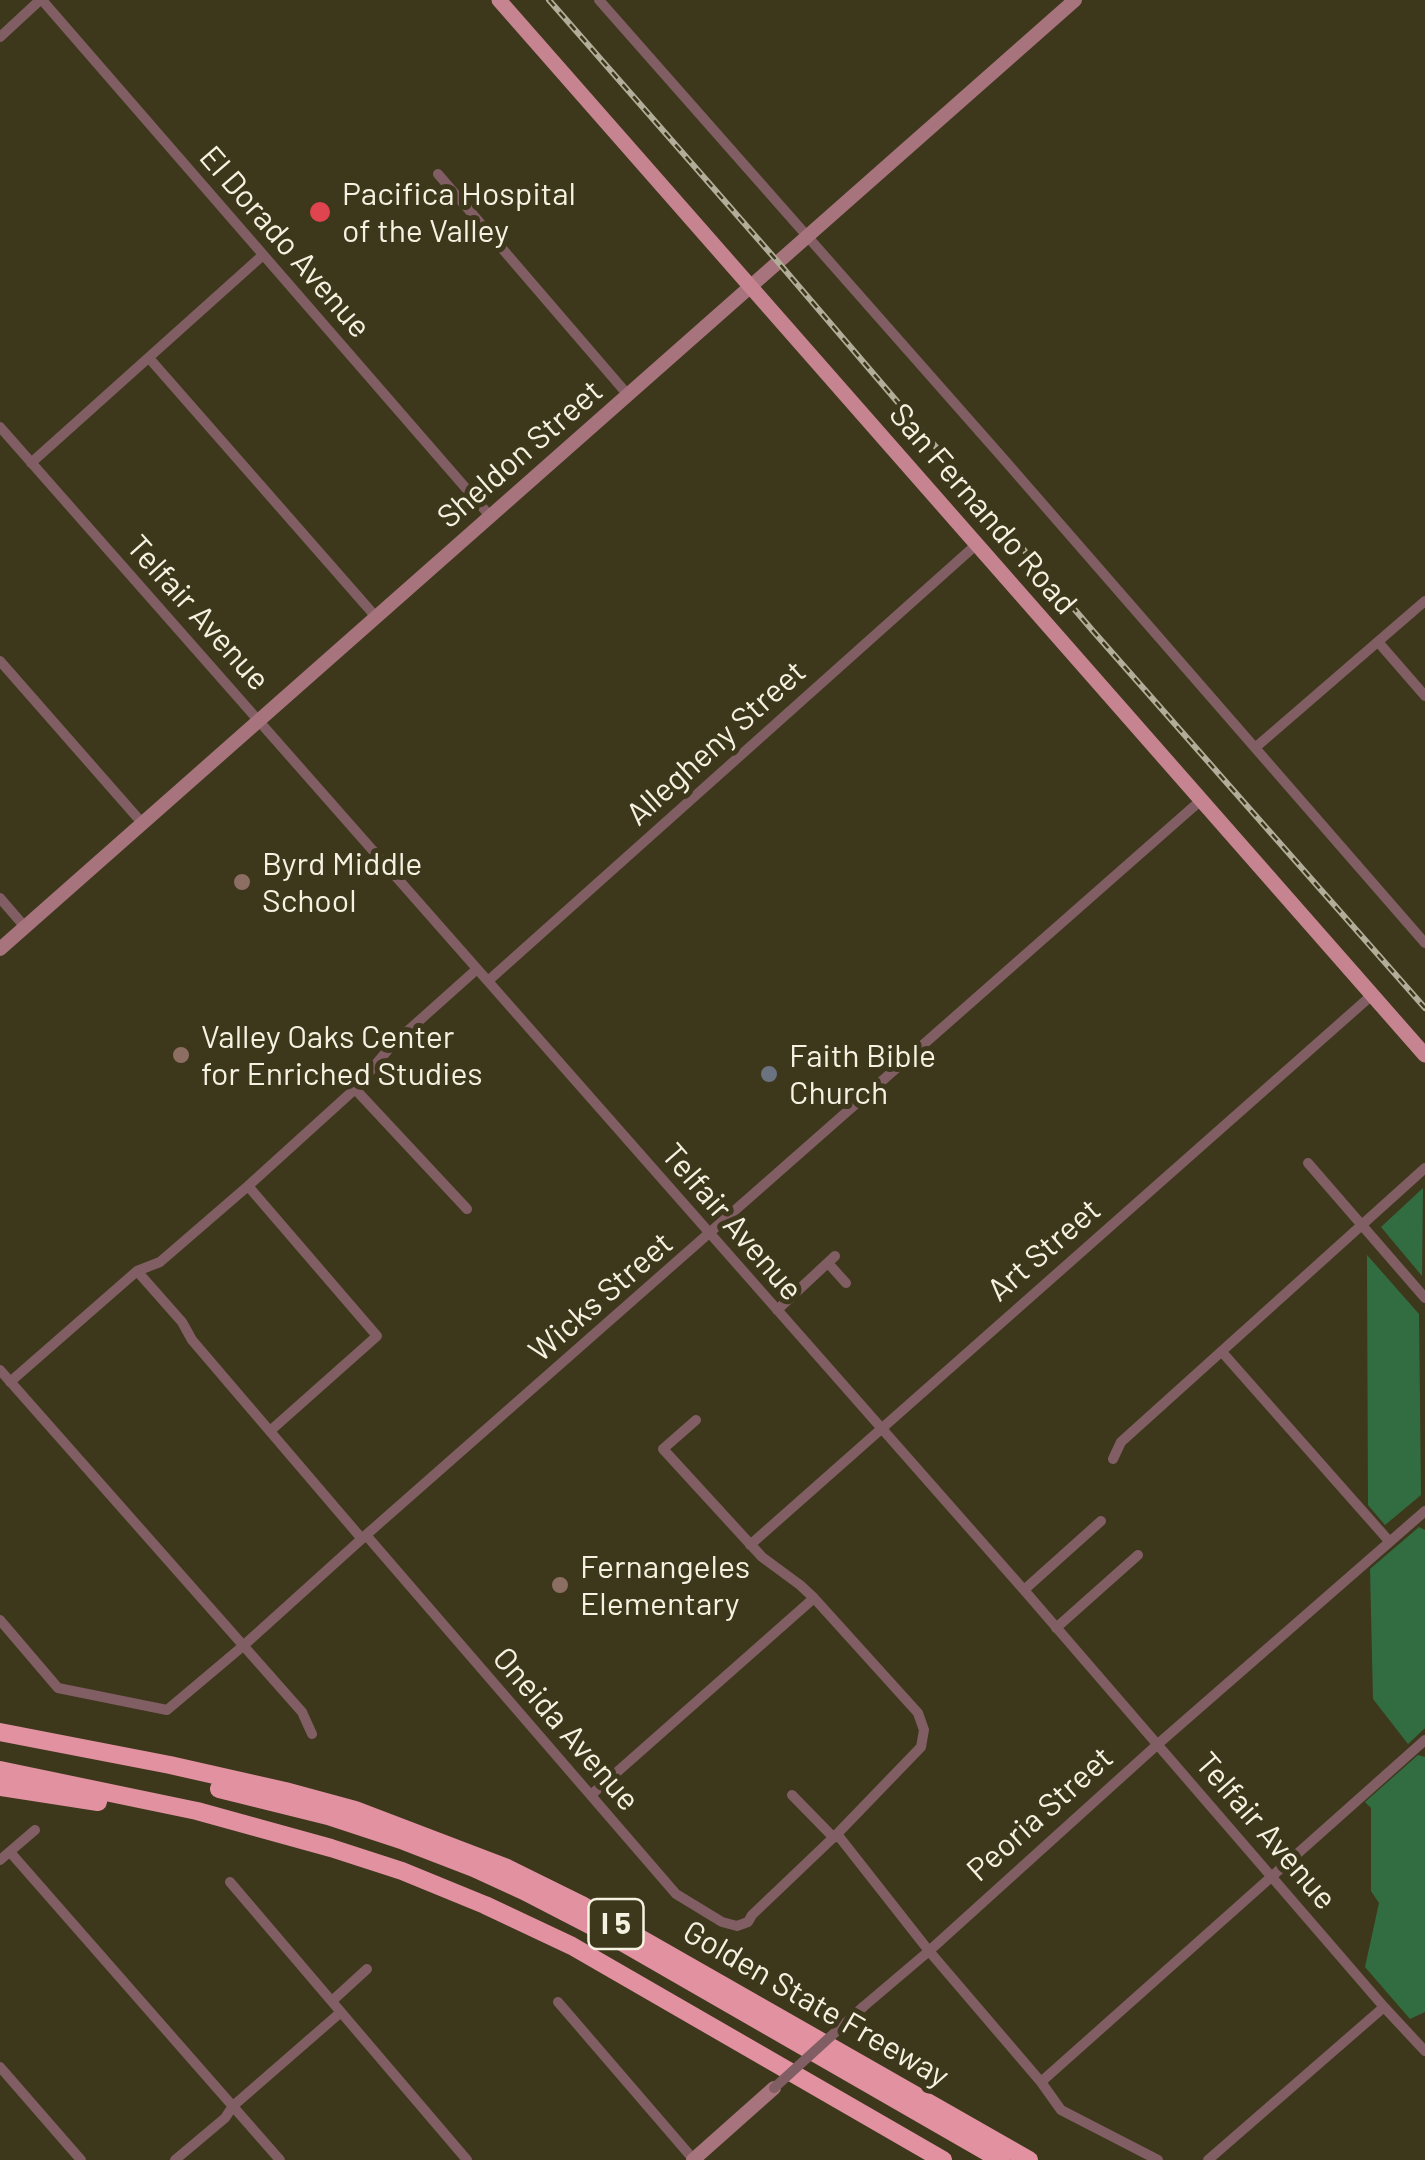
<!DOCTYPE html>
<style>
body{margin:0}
canvas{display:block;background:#3d371b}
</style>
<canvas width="1425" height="2160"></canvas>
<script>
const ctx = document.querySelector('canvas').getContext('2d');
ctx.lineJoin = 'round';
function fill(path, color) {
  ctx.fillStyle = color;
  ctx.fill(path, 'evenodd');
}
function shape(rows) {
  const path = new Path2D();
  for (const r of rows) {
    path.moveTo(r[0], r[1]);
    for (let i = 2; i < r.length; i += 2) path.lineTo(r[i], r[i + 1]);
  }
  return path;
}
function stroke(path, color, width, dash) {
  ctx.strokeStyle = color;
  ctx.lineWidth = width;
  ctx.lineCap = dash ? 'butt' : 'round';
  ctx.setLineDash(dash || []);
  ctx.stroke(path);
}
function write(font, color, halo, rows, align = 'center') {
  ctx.font = font + ' Barlow,sans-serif';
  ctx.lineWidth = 10;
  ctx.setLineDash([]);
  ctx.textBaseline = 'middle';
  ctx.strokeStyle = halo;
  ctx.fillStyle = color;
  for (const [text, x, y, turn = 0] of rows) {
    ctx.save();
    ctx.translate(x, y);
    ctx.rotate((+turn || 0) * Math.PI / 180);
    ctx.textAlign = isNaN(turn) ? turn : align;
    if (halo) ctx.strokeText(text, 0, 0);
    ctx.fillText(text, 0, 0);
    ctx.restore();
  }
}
fill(shape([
 [1423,1188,1422,1276,1381,1227],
 [1367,1255,1419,1314,1421,1495,1385,1525,1368,1505],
 [1419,1527,1425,1530,1425,1728,1408,1744,1373,1699,1370,1569],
 [1418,1755,1425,1757,1425,2012,1410,2019,1365,1967,1379,1903,1371,1891,1371,1808,1365,1802]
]), '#326d41');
stroke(shape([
 [42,0,490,516],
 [599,0,1001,456,1425,943],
 [0,37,40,0],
 [438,174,628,395],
 [149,358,376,617],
 [0,427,1024,1590,1384,2007,1425,2051],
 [31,463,263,255],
 [1379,643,1425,696],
 [0,661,143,824],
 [1256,747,1425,601],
 [0,898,25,927],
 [488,981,977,544],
 [355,1089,467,1209],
 [1308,1163,1425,1298],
 [248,1186,377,1336,270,1431],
 [828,1263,846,1283],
 [137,1271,182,1322,192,1340,362,1539],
 [777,1310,835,1256],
 [1222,1352,1389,1541],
 [0,1370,302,1712,312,1734],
 [10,1382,137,1271,160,1262,248,1186,355,1089,392,1045,477,969],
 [1113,1459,1121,1442,1425,1168],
 [366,1535,676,1894,722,1922,737,1926,748,1922,752,1915,837,1834,921,1747,924,1730,918,1713,814,1598,800,1585,762,1557,663,1449,696,1420],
 [750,1545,1372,995],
 [1024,1590,1101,1521],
 [0,1620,58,1688,167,1710,243,1646,366,1535,1200,801],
 [1056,1628,1138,1555],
 [591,1795,814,1598],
 [792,1795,834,1838],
 [837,1834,929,1951,1041,2082,1061,2110,1158,2160],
 [10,1852,280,2160],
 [0,1860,35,1830],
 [230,1882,467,2160],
 [332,2001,367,1969],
 [558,2002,694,2160],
 [863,2007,929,1951,1158,1744,1425,1511],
 [0,2067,81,2160],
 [1041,2082,1425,1740],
 [175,2160,225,2118,233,2106,341,2012],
 [1208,2160,1384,2007]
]), '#805e64', 10);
stroke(shape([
 [0,949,1075,0],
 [693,2160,774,2088]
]), '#a7737d', 14);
stroke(shape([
 [499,0,1425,1055]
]), '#c68390', 15);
stroke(shape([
 [0,1732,170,1765,285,1791,355,1810,507,1868,582,1905,1029,2160],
 [0,1770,197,1811,331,1848,402,1871,485,1905,572,1946,943,2160],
 [0,1787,98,1802],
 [219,1789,328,1816,404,1841,474,1868,524,1891,613,1937,1001,2160]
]), '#e291a1', 18);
const rail = shape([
 [549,0,778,262,1093,631,1425,1008]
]);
stroke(rail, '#b2ad98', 6);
stroke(rail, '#3d371b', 2.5, [8]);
stroke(shape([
 [774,2088,863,2007]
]), '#805e64', 10);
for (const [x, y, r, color] of [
 [320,212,12,"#e0444e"],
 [242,882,10,"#8d6e63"],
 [181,1055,10,"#8d6e63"],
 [769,1074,10,"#6b7280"],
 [560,1585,10,"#8d6e63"]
]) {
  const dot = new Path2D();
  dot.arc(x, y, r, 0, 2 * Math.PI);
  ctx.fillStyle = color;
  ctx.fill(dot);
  stroke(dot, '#3d371b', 4);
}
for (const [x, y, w] of [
 [616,1924,55]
]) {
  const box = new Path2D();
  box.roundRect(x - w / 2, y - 25, w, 50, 8);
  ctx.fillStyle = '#3d371b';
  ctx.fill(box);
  stroke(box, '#f6f2e1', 2.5);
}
write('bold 30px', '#f6f2e1', null, [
 ["I 5",616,1924]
]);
write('32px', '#f6f2e1', '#3d371b', [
 ["Pacifica Hospital",342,194],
 ["of the Valley",342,231],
 ["Byrd Middle",262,864],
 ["School",262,901],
 ["Valley Oaks Center",201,1037],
 ["for Enriched Studies",201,1074],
 ["Faith Bible",789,1056],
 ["Church",789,1093],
 ["Fernangeles",580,1567],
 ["Elementary",580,1604]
], 'left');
write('32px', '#f6f2e1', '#3d371b', [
 ["El Dorado Avenue",285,242,49],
 ["Sheldon Street",520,454,-41],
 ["San Fernando Road",983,509,49],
 ["Telfair Avenue",198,613,48],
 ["Allegheny Street",716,743,-42],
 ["Telfair Avenue",732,1222,49],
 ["Art Street",1044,1250,-41],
 ["Wicks Street",601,1297,-41],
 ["Oneida Avenue",566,1729,49],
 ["Peoria Street",1040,1814,-42],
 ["Telfair Avenue",1266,1831,49],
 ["Golden State Freeway",816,2004,30]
]);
</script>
